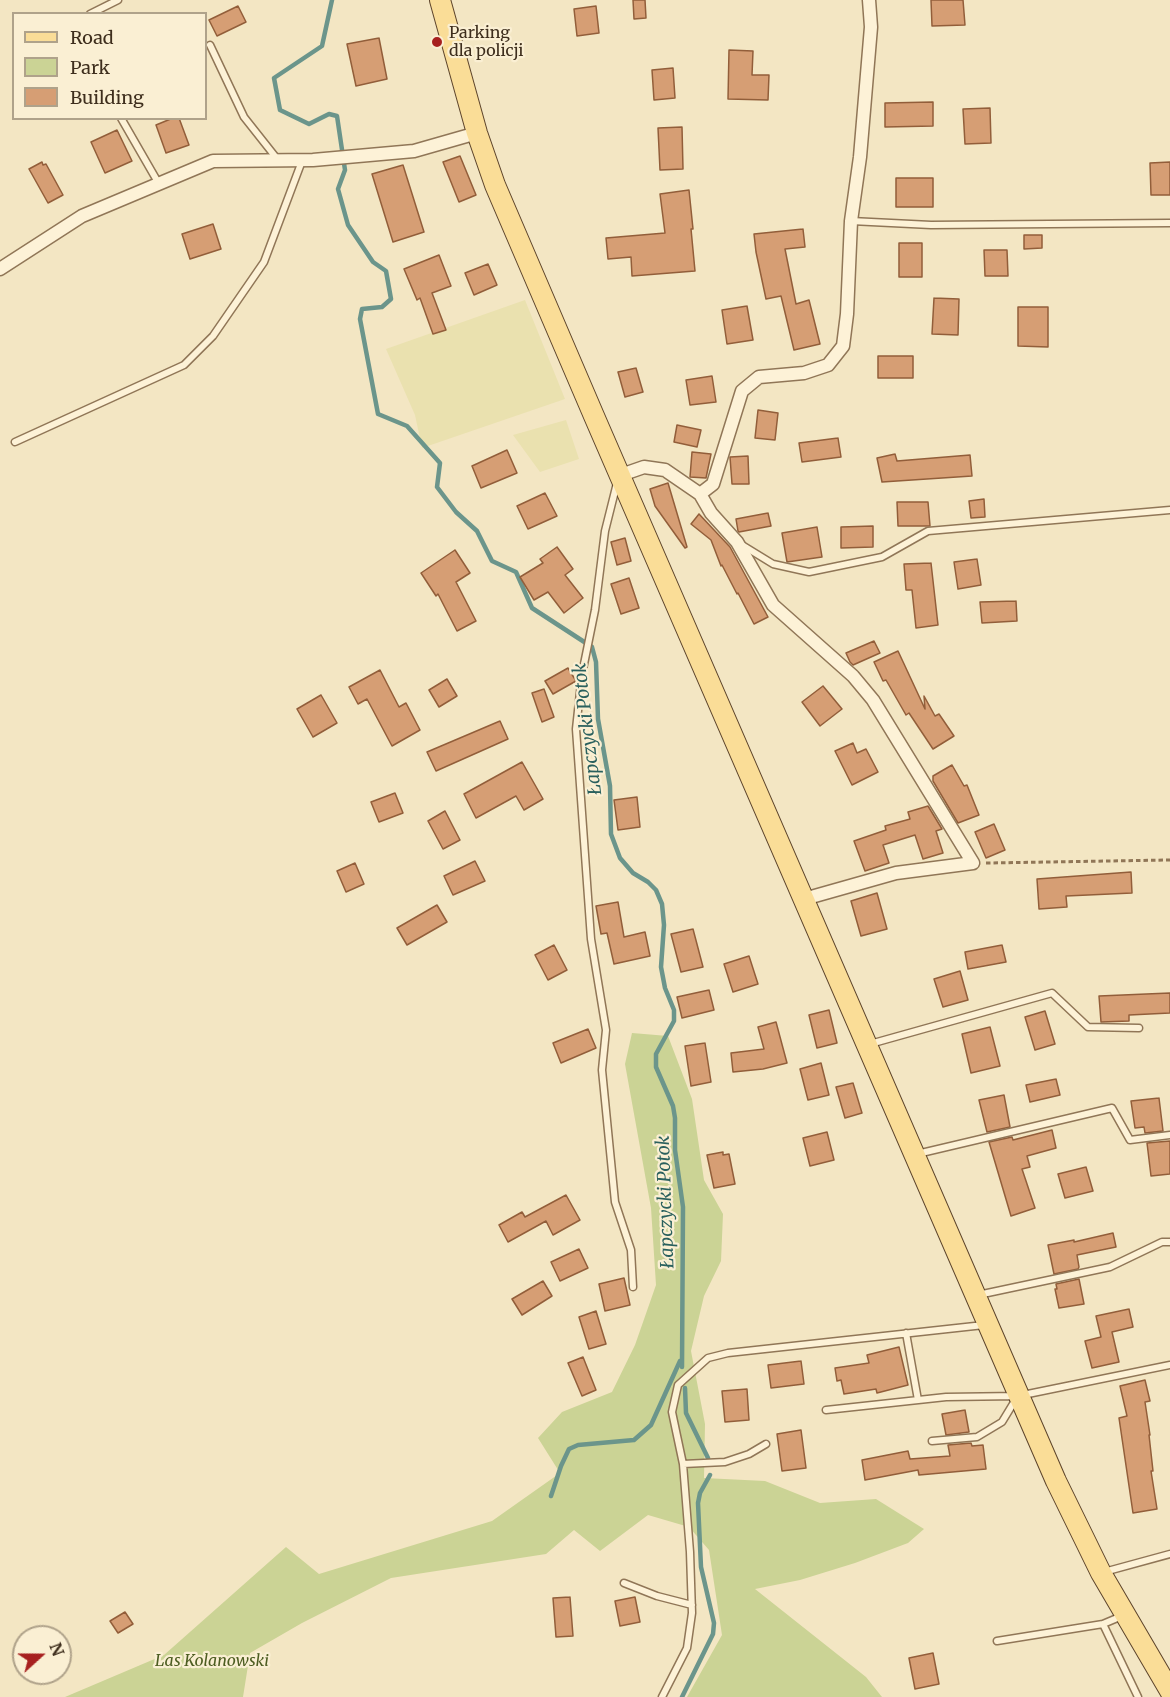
<!DOCTYPE html>
<meta charset="utf-8">
<style>
body{margin:0}
#map{position:relative;width:1170px;height:1697px;overflow:hidden;background:#f3e6c3;font-family:Merriweather,serif}
canvas{display:block}
.legend{position:absolute;left:12px;top:12px;width:195px;height:108px;box-sizing:border-box;background:#faefd3;border:2px solid #afa28a;margin:0;padding:8px 10px;list-style:none;font-size:18px;color:#3e2e1d}
.legend li{display:flex;align-items:center;gap:12px;height:30px}
.legend b{width:30px;border:2px solid #afa28a}
.north{position:absolute;left:12px;top:1625px;width:60px;height:60px;box-sizing:border-box;background:#faefd3;border:2px solid #afa28a;border-radius:50%;rotate:69deg;font-size:16px;font-weight:700;line-height:24px;text-align:center;color:#3e2e1d}
.north::after{content:'';display:block;margin:auto;width:21px;height:27px;background:#a7201f;clip-path:polygon(50% 0,100% 100%,50% 72%,0 100%)}
</style>
<div id="map">
<canvas width="1170" height="1697"></canvas>
<ul class="legend">
<li><b style="height:8px;background:#fadd97"></b>Road</li>
<li><b style="height:16px;background:#cbd395"></b>Park</li>
<li><b style="height:16px;background:#d69e74"></b>Building</li>
</ul>
<div class="north">N</div>
</div>
<script>
const ctx = document.querySelector('canvas').getContext('2d');
ctx.lineJoin = 'round';
function fill(path, color) {
  ctx.fillStyle = color;
  ctx.fill(path, 'evenodd');
}
function shape(rows) {
  const path = new Path2D();
  for (const r of rows) {
    path.moveTo(r[0], r[1]);
    for (let i = 2; i < r.length; i += 2) path.lineTo(r[i], r[i + 1]);
  }
  return path;
}
function stroke(path, color, width, dash) {
  ctx.strokeStyle = color;
  ctx.lineWidth = width;
  ctx.lineCap = dash ? 'butt' : 'round';
  ctx.setLineDash(dash || []);
  ctx.stroke(path);
}
function write(font, color, halo, rows, align = 'center') {
  ctx.font = font + ' Merriweather,serif';
  ctx.lineWidth = 4.5;
  ctx.setLineDash([]);
  ctx.textBaseline = 'middle';
  ctx.strokeStyle = halo;
  ctx.fillStyle = color;
  for (const [text, x, y, turn = 0] of rows) {
    ctx.save();
    ctx.translate(x, y);
    ctx.rotate((+turn || 0) * Math.PI / 180);
    ctx.textAlign = isNaN(turn) ? turn : align;
    if (halo) ctx.strokeText(text, 0, 0);
    ctx.fillText(text, 0, 0);
    ctx.restore();
  }
}
fill(shape([
 [525,300,565,399,422,448,415,415,386,349],
 [566,420,579,459,540,472,513,435]
]), '#eae1af');
fill(shape([
 [632,1033,668,1036,692,1099,704,1180,723,1214,721,1261,704,1296,691,1351,705,1424,704,1478,765,1481,820,1503,876,1499,924,1529,908,1543,855,1563,800,1580,755,1589,866,1677,882,1697,687,1697,722,1635,709,1550,689,1527,648,1515,600,1551,574,1530,546,1554,391,1578,302,1623,250,1653,243,1697,65,1697,164,1655,286,1547,319,1574,492,1521,560,1473,538,1438,562,1412,612,1392,635,1345,656,1285,651,1208,625,1064]
]), '#cbd395');
stroke(shape([
 [332,0,322,46,274,78,280,110,309,124,329,114,337,116,345,170,338,189,348,225,373,262,386,271,391,299,382,307,362,309,360,319,378,414,407,426,440,463,437,487,456,512,477,531,492,561,516,572,532,608,592,647,596,662,598,719,610,786,611,834,620,858,633,873,648,882,656,890,662,904,664,925,661,967,665,988,674,1010,674,1021,656,1054,656,1067,673,1106,675,1118,675,1150,683,1207,682,1367],
 [685,1388,686,1413,708,1458],
 [551,1496,561,1466,569,1449,578,1445,634,1440,651,1425,680,1361],
 [682,1697,713,1634,714,1623,701,1567,698,1503,700,1493,710,1475]
]), '#6b958b', 4.5);
const building = shape([
 [633,0,645,0,646,18,634,19,633,0],
 [931,0,963,0,965,25,932,26,931,0],
 [238,6,246,22,217,36,209,20,238,6],
 [596,6,599,33,577,36,574,9,596,6],
 [379,38,387,79,356,86,347,44,379,38],
 [729,50,753,51,752,75,769,75,768,100,728,99,729,50],
 [673,68,675,98,654,100,652,70,673,68],
 [933,102,933,126,885,127,885,103,933,102],
 [990,108,991,143,965,144,963,109,990,108],
 [173,118,179,118,189,145,166,153,156,125,173,118],
 [682,127,683,169,660,170,658,128,682,127],
 [117,130,132,161,105,173,91,142,117,130],
 [460,156,476,195,459,202,443,162,460,156],
 [42,162,43,165,46,164,63,195,48,203,29,169,42,162],
 [1170,162,1170,195,1151,195,1150,163,1170,162],
 [403,165,424,232,393,242,372,174,403,165],
 [896,178,933,178,933,207,896,207,896,178],
 [689,190,693,229,691,229,695,271,632,276,631,257,608,259,606,238,665,233,660,194,689,190],
 [213,224,221,249,190,259,182,234,213,224],
 [803,229,805,247,785,249,796,304,809,300,820,344,794,350,781,296,766,299,756,252,754,234,803,229],
 [1024,235,1042,235,1042,248,1024,249,1024,235],
 [899,243,922,243,922,277,899,277,899,243],
 [984,250,1007,250,1008,276,985,276,984,250],
 [439,255,451,286,432,293,446,330,433,334,420,298,417,300,404,269,439,255],
 [488,264,497,285,474,295,465,273,488,264],
 [934,298,959,299,958,335,932,334,934,298],
 [747,306,753,340,727,344,722,310,747,306],
 [1018,307,1048,307,1048,347,1018,346,1018,307],
 [878,356,913,356,913,378,878,378,878,356],
 [636,368,643,392,625,397,618,372,636,368],
 [712,376,716,402,690,405,686,380,712,376],
 [758,410,778,413,775,440,755,438,758,410],
 [677,425,701,430,697,447,674,442,677,425],
 [838,438,841,457,802,462,799,443,838,438],
 [507,450,517,473,481,488,472,466,507,450],
 [692,452,711,454,706,478,690,477,692,452],
 [895,454,897,461,970,455,972,476,882,482,877,458,895,454],
 [748,456,749,484,732,484,730,457,748,456],
 [668,483,687,547,685,548,655,506,650,489,668,483],
 [545,493,557,516,528,529,517,506,545,493],
 [984,499,985,517,971,518,969,501,984,499],
 [897,502,928,502,930,526,898,526,897,502],
 [768,513,771,526,739,532,738,531,736,519,768,513],
 [699,514,730,547,768,617,754,624,738,593,737,594,722,565,721,566,711,540,691,524,699,514],
 [873,526,873,547,841,548,841,527,873,526],
 [817,527,822,557,787,562,782,533,817,527],
 [625,538,631,561,617,565,611,542,625,538],
 [557,547,573,569,565,575,583,598,564,613,548,592,534,600,520,577,543,563,540,559,557,547],
 [455,550,470,573,456,582,476,621,457,631,438,594,436,596,421,573,455,550],
 [977,559,981,585,958,589,954,562,977,559],
 [931,563,938,625,916,628,912,590,906,590,904,564,931,563],
 [629,578,639,608,621,614,611,584,629,578],
 [1016,601,1017,621,982,623,980,602,1016,601],
 [874,641,880,653,853,665,850,662,846,653,874,641],
 [898,651,925,709,924,696,935,716,939,714,954,736,933,749,909,713,906,715,886,680,883,681,874,662,898,651],
 [568,668,576,681,553,694,545,681,568,668],
 [380,670,399,707,406,703,420,730,392,746,367,699,358,704,349,687,380,670],
 [447,679,457,696,439,707,429,690,447,679],
 [823,686,842,709,820,726,802,702,823,686],
 [544,689,554,717,542,722,532,693,544,689],
 [321,695,337,723,313,737,297,709,321,695],
 [500,721,508,739,436,771,427,752,500,721],
 [853,743,857,753,866,749,878,772,852,785,835,751,853,743],
 [522,762,543,799,524,810,516,796,476,818,464,794,522,762],
 [952,765,964,786,967,785,979,815,958,823,933,781,933,776,952,765],
 [395,793,403,813,379,822,371,802,395,793],
 [637,797,640,827,618,830,614,800,637,797],
 [928,806,942,829,936,831,943,853,923,859,915,835,883,845,889,863,865,871,854,841,886,830,885,826,910,819,908,812,928,806],
 [445,811,460,840,443,849,428,821,445,811],
 [994,824,1005,850,986,858,975,832,994,824],
 [475,861,485,881,453,895,444,876,475,861],
 [355,863,364,884,346,892,337,871,355,863],
 [1131,872,1132,893,1066,896,1067,907,1039,909,1037,879,1131,872],
 [877,893,887,929,861,936,851,901,877,893],
 [618,902,624,937,645,932,650,956,614,964,607,933,601,934,596,906,618,902],
 [437,905,447,922,407,945,397,928,437,905],
 [693,929,703,967,681,972,671,934,693,929],
 [554,945,567,970,548,980,535,955,554,945],
 [1002,945,1006,962,968,969,965,952,1002,945],
 [749,956,758,984,733,992,724,964,749,956],
 [960,971,968,1000,943,1007,934,979,960,971],
 [709,990,714,1010,682,1018,677,997,709,990],
 [1170,993,1170,1013,1129,1015,1129,1021,1101,1022,1099,996,1170,993],
 [829,1010,837,1043,817,1048,809,1015,829,1010],
 [1045,1011,1055,1044,1035,1050,1025,1017,1045,1011],
 [776,1022,787,1063,763,1069,733,1072,731,1053,764,1049,758,1027,776,1022],
 [990,1027,1000,1066,971,1073,962,1034,990,1027],
 [588,1029,596,1048,561,1063,553,1043,588,1029],
 [705,1043,711,1082,691,1086,685,1046,705,1043],
 [821,1063,829,1095,808,1100,800,1069,821,1063],
 [1056,1079,1060,1095,1030,1102,1026,1085,1056,1079],
 [853,1083,862,1113,845,1118,836,1087,853,1083],
 [1004,1095,1010,1127,987,1132,979,1100,1004,1095],
 [1159,1098,1163,1131,1145,1133,1144,1127,1135,1128,1131,1101,1159,1098],
 [1052,1130,1056,1148,1027,1156,1030,1167,1022,1169,1035,1208,1011,1216,989,1142,1012,1137,1013,1140,1052,1130],
 [827,1132,834,1160,810,1166,803,1138,827,1132],
 [1170,1141,1170,1174,1151,1176,1147,1143,1170,1141],
 [723,1152,723,1155,729,1154,735,1184,714,1188,707,1155,723,1152],
 [1086,1167,1093,1191,1065,1198,1058,1174,1086,1167],
 [566,1195,580,1220,553,1235,546,1221,508,1242,499,1225,522,1212,525,1217,566,1195],
 [1113,1233,1116,1247,1077,1255,1079,1267,1078,1269,1054,1274,1048,1245,1074,1240,1074,1242,1113,1233],
 [579,1249,588,1268,560,1281,551,1262,579,1249],
 [624,1278,630,1305,605,1311,599,1284,624,1278],
 [1079,1279,1084,1304,1059,1308,1055,1289,1057,1289,1056,1284,1079,1279],
 [543,1281,552,1296,522,1315,512,1299,543,1281],
 [1129,1309,1133,1327,1112,1332,1119,1362,1092,1368,1085,1341,1101,1337,1096,1316,1129,1309],
 [596,1311,606,1344,589,1349,579,1317,596,1311],
 [899,1347,908,1385,877,1393,876,1389,844,1394,841,1380,837,1381,835,1368,869,1363,867,1355,899,1347],
 [583,1357,596,1390,582,1396,568,1363,583,1357],
 [801,1361,804,1384,771,1388,768,1365,801,1361],
 [1145,1380,1150,1401,1145,1402,1150,1435,1149,1435,1153,1471,1151,1471,1157,1509,1133,1513,1119,1418,1127,1416,1120,1386,1145,1380],
 [747,1389,749,1420,725,1422,722,1391,747,1389],
 [965,1410,969,1432,946,1435,942,1414,965,1410],
 [801,1430,806,1468,782,1471,777,1434,801,1430],
 [971,1443,972,1446,983,1445,986,1469,919,1475,918,1470,865,1480,862,1460,908,1451,910,1459,950,1456,948,1445,971,1443],
 [570,1597,573,1636,556,1637,553,1598,570,1597],
 [635,1597,640,1622,620,1626,615,1601,635,1597],
 [125,1612,133,1624,118,1633,110,1621,125,1612],
 [933,1653,939,1684,915,1689,909,1658,933,1653]
]);
fill(building, '#d69e74');
stroke(building, '#925e3a', 1.5);
const lane = shape([
 [90,14,118,0],
 [210,45,244,117,278,160],
 [121,118,159,184],
 [851,221,931,225,1170,223],
 [15,442,184,365,213,336,264,262,302,161],
 [617,483,605,531,595,610,582,674,576,729,591,939,606,1030,602,1070,615,1202,631,1250,633,1287],
 [742,545,773,564,809,572,882,557,928,531,1170,510],
 [870,1044,1052,993,1088,1027,1139,1028],
 [917,1154,1112,1108,1130,1140,1170,1135],
 [978,1295,1110,1267,1162,1242,1170,1242],
 [906,1333,918,1400],
 [826,1410,946,1397,1018,1396,1170,1365],
 [932,1441,977,1437,1002,1422,1016,1399],
 [683,1464,725,1462,749,1454,766,1444],
 [1104,1572,1170,1554],
 [624,1583,657,1596,692,1605],
 [1103,1624,1138,1697],
 [997,1641,1103,1624,1122,1616],
 [662,1697,687,1648,692,1613,690,1552,683,1464,672,1412,678,1385,708,1358,728,1353,984,1325]
]);
const street = shape([
 [0,269,82,216,213,161,313,160,414,151,477,133],
 [621,475,644,467,665,470,700,494,713,484,742,391,759,377,804,373,828,365,843,346,847,314,851,221,860,157,871,27,869,0],
 [700,494,711,513,737,542,773,605,853,676,873,700,973,863,896,873,804,899]
]);
const primary = shape([
 [440,0,477,133,495,185,594,416,1056,1481,1101,1573,1170,1691]
]);
stroke(lane, '#907657', 9);
stroke(street, '#907657', 15);
stroke(primary, '#5d442b', 22);
stroke(shape([
 [986,863,1170,860]
]), '#907657', 3, [4.5, 3]);
stroke(lane, '#fdf2d7', 6);
stroke(street, '#fdf2d7', 12);
stroke(primary, '#fadd97', 20);
for (const [x, y, r, color] of [
 [437,42,6,"#a7201f"]
]) {
  const dot = new Path2D();
  dot.arc(x, y, r, 0, 2 * Math.PI);
  ctx.fillStyle = color;
  ctx.fill(dot);
  stroke(dot, '#faefd3', 2);
}
write('16px', '#3e2e1d', '#faefd3', [
 ["Parking",449,33],
 ["dla policji",449,51]
], 'left');
write('italic 16px', '#4d5d21', '#faefd3', [
 ["Las Kolanowski",212,1661]
]);
write('italic 18px', '#2a605d', '#faefd3', [
 ["Łapczycki Potok",588,729,-97],
 ["Łapczycki Potok",666,1202,-92]
]);
</script>
